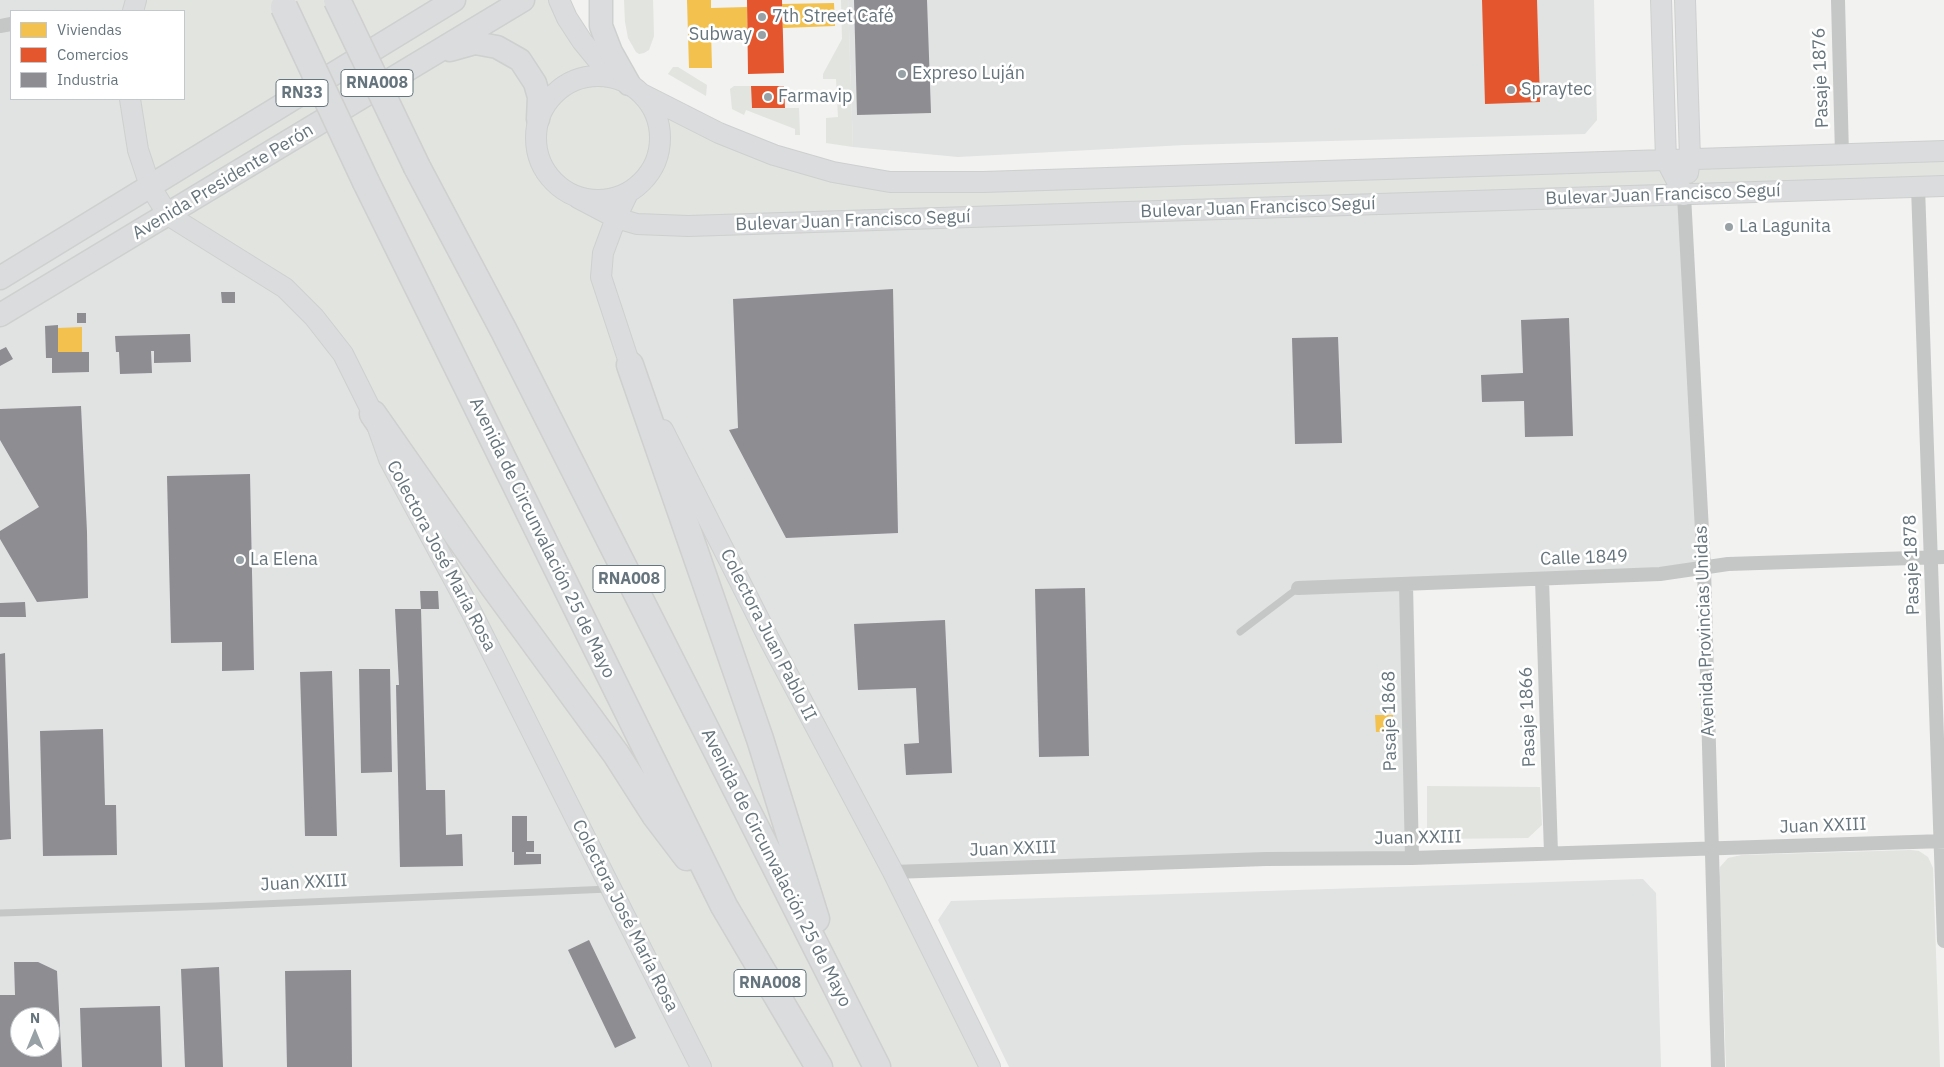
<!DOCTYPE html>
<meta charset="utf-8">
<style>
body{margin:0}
#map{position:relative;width:1944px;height:1067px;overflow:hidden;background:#f2f2f1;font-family:"IBM Plex Sans",sans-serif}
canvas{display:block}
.legend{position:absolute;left:10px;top:10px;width:175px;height:90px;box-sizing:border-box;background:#fff;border:1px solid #c2c8cb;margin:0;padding:6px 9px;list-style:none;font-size:15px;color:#66757d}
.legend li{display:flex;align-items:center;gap:10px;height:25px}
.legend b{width:25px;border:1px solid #c2c8cb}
.north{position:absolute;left:10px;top:1007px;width:50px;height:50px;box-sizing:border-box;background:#fff;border:1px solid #c2c8cb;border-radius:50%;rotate:0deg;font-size:14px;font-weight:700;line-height:20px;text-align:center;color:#66757d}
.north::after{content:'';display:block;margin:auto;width:18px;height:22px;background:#97a1a6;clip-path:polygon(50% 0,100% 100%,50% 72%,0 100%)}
</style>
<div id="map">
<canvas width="1944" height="1067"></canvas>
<ul class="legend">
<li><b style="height:14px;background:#f2c14e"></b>Viviendas</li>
<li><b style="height:14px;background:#e4572e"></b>Comercios</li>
<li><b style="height:14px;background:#8d8d92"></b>Industria</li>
</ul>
<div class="north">N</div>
</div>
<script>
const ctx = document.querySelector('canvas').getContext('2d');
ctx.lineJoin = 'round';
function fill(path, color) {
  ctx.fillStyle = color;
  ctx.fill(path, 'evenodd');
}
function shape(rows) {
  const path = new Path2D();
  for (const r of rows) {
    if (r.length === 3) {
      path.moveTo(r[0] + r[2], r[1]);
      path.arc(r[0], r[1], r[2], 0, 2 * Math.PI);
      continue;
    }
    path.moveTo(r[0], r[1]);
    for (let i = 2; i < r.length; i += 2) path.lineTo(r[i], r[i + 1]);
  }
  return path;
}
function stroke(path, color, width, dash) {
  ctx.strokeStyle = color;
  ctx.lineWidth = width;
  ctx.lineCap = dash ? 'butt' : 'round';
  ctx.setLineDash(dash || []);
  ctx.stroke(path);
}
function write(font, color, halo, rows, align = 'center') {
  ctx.font = font + ' "IBM Plex Sans",sans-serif';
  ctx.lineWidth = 5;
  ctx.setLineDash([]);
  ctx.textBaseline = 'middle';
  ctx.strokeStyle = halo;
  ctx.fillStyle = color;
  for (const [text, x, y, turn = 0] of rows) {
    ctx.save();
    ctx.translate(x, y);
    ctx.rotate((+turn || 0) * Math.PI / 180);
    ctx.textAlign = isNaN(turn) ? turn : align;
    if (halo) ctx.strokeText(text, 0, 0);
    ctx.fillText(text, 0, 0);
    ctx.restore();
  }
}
fill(shape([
 [0,0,136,0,133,11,11,11,11,99,130,99,314,317,701,1067,0,1067],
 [20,1017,50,1017,50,1047,20,1047],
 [848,0,1594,0,1597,120,1585,134,1185,145,958,157,853,147],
 [1684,195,1704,568,1406,584,1412,858,893,872,630,365,603,253,616,218],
 [1643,879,1656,893,1661,1067,1009,1067,938,920,951,901]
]), '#e1e2e2');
fill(shape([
 [136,0,559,0,600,63,719,133,890,182,1944,151,1944,186,616,218,603,253,630,365,990,1067,701,1067,314,317,168,215,130,99,184,99,184,11,133,11],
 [624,0,653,0,654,36,649,50,644,53,639,54,636,52,628,38,625,22],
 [841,0,848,0,853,147,826,143,826,118,838,117,836,79,823,79,823,74,842,39],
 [673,67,678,67,707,85,706,96,668,74],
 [734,86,751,86,752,108,799,108,800,135,795,135,795,129,746,110,744,115,732,109,730,89],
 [1427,786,1540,787,1542,825,1528,838,1435,839,1427,828],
 [1911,850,1919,851,1928,857,1933,868,1940,1067,1726,1067,1719,877,1720,867,1728,858,1742,855]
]), '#e1e4df');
fill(shape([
 [687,0,711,0,711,8,747,7,747,30,711,31,712,68,689,68],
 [834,3,835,26,783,28,782,4],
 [82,327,82,352,58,352,58,328],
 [1375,715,1393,715,1394,731,1376,732]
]), '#f2c14e');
fill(shape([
 [747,0,782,0,784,73,748,74],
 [1482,0,1537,0,1540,102,1485,104],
 [751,86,784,86,785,108,752,108]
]), '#e4572e');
fill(shape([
 [854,0,927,0,931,113,857,115],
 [893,289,898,533,786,538,729,430,738,428,733,299],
 [221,292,235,292,235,303,222,303],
 [77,313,86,313,86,323,77,323],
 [1569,318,1573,436,1525,437,1524,401,1482,402,1481,375,1523,373,1521,320],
 [58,325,58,352,89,352,89,372,52,373,52,358,46,358,45,326],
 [190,334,191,362,154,363,154,351,151,351,152,373,120,374,119,352,116,352,115,336],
 [1338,337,1342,443,1295,444,1292,338],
 [6,347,13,359,0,366,0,350],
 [81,406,87,532,88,598,37,602,0,539,0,531,39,507,0,440,0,409],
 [250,474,254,670,222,671,222,642,171,643,167,476],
 [1085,588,1089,756,1039,757,1035,589],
 [420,591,438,591,439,609,421,609],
 [25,602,26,617,0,617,0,603],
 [395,609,421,609,426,790,445,790,446,835,462,834,463,866,400,867,396,685,399,685],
 [945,620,952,773,906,775,904,744,919,743,916,688,858,690,854,624],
 [5,653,11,839,0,840,0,654],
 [359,669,390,669,392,772,361,773],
 [332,671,337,836,305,836,300,672],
 [103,729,105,805,116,805,117,855,43,856,40,731],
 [512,816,527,816,527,841,534,841,534,852,526,852,526,854,541,854,541,864,514,865,514,852,512,852],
 [589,940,636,1038,615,1048,568,950],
 [14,962,38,962,57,971,62,1067,0,1067,0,995,15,995],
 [20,1017,50,1017,50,1047,20,1047],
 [219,967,223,1067,185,1067,181,969],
 [351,970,352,1067,287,1067,285,971],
 [160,1006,162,1067,82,1067,80,1008]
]), '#8d8d92');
const secondary = shape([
 [559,0,567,18,582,41,600,63,618,79],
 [1661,0,1666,160,1684,195],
 [1685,0,1690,159,1688,173],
 [133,11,136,0],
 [598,138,62],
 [642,94,719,133,774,155,833,172,890,182,983,182,1944,151],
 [130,99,138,150,150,186,168,215,285,288,314,317,343,354,373,414,389,459,473,615,701,1067],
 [628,193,616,218,603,253,601,277,630,365,636,378],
 [578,198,616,218,637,224,688,226,1944,186],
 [663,430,769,639,893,872,990,1067]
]);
const primary = shape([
 [601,0,601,26,611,52,629,84],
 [450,50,475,43,497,47,520,60,535,83,539,97,538,119],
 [0,278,454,0],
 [0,315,523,0]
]);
const motorway = shape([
 [417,167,504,331,877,1067],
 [366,182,724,906,819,1067],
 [630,365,760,739,816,919],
 [373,414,491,583,616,754,655,815,687,857]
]);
stroke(secondary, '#cecfcf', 22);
stroke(primary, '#cecfcf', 25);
stroke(motorway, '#cecfce', 29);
stroke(shape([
 [1240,632,1298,588],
 [0,913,215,906,609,889]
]), '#c5c6c6', 7);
stroke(shape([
 [1838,0,1842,155],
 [0,26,11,24],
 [1918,187,1944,941],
 [1684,195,1704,568,1718,1067],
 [1542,579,1551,853],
 [1406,584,1412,858],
 [1298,588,1660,574,1728,564,1944,557],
 [893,872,1266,859,1412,858,1944,841]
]), '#c5c6c6', 14);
stroke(secondary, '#dbdcdd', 20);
stroke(primary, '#dbdcdd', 22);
stroke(motorway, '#dbdcdd', 26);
const motorwayBridge = shape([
 [337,0,417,167],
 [284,7,366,182]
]);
stroke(motorwayBridge, '#cecfce', 29, []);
stroke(motorwayBridge, '#dbdcdd', 26);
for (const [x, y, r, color] of [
 [762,17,5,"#97a1a6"],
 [762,35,5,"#97a1a6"],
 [902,74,5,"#97a1a6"],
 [1511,90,5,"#97a1a6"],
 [768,97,5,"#97a1a6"],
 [1729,227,5,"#97a1a6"],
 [240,560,5,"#97a1a6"]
]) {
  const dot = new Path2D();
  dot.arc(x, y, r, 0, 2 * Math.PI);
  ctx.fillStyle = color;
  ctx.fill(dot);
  stroke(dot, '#fff', 2);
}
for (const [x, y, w] of [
 [377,83,72],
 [302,93,52],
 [629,579,72],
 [770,983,72]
]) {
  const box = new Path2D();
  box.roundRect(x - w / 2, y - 13.5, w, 27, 4);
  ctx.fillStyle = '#fff';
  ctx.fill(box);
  stroke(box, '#66757d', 1);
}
write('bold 16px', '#66757d', null, [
 ["RNA008",377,83],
 ["RN33",302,93],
 ["RNA008",629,579],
 ["RNA008",770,983]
]);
write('18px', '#66757d', '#fff', [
 ["7th Street Café",772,17],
 ["Subway",752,35,"right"],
 ["Expreso Luján",912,74],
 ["Spraytec",1521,90],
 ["Farmavip",778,97],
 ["La Lagunita",1739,227],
 ["La Elena",250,560]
], 'left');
write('18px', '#66757d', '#fff', [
 ["Pasaje 1876",1821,78,-92],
 ["Avenida Presidente Perón",223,182,-31],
 ["Bulevar Juan Francisco Seguí",1663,195,-2],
 ["Bulevar Juan Francisco Seguí",1258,208,-2],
 ["Bulevar Juan Francisco Seguí",853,221,-2],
 ["Avenida de Circunvalación 25 de Mayo",542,538,64],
 ["Colectora José María Rosa",441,556,62],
 ["Calle 1849",1584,558,-2],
 ["Pasaje 1878",1912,565,-92],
 ["Avenida Provincias Unidas",1705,631,-92],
 ["Colectora Juan Pablo II",768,635,63],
 ["Pasaje 1866",1528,717,-92],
 ["Pasaje 1868",1390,721,-91],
 ["Juan XXIII",1823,826,-2],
 ["Juan XXIII",1418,838,-1],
 ["Juan XXIII",1013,849,-2],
 ["Avenida de Circunvalación 25 de Mayo",776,868,63],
 ["Juan XXIII",304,883,-3],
 ["Colectora José María Rosa",625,916,63]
]);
</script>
